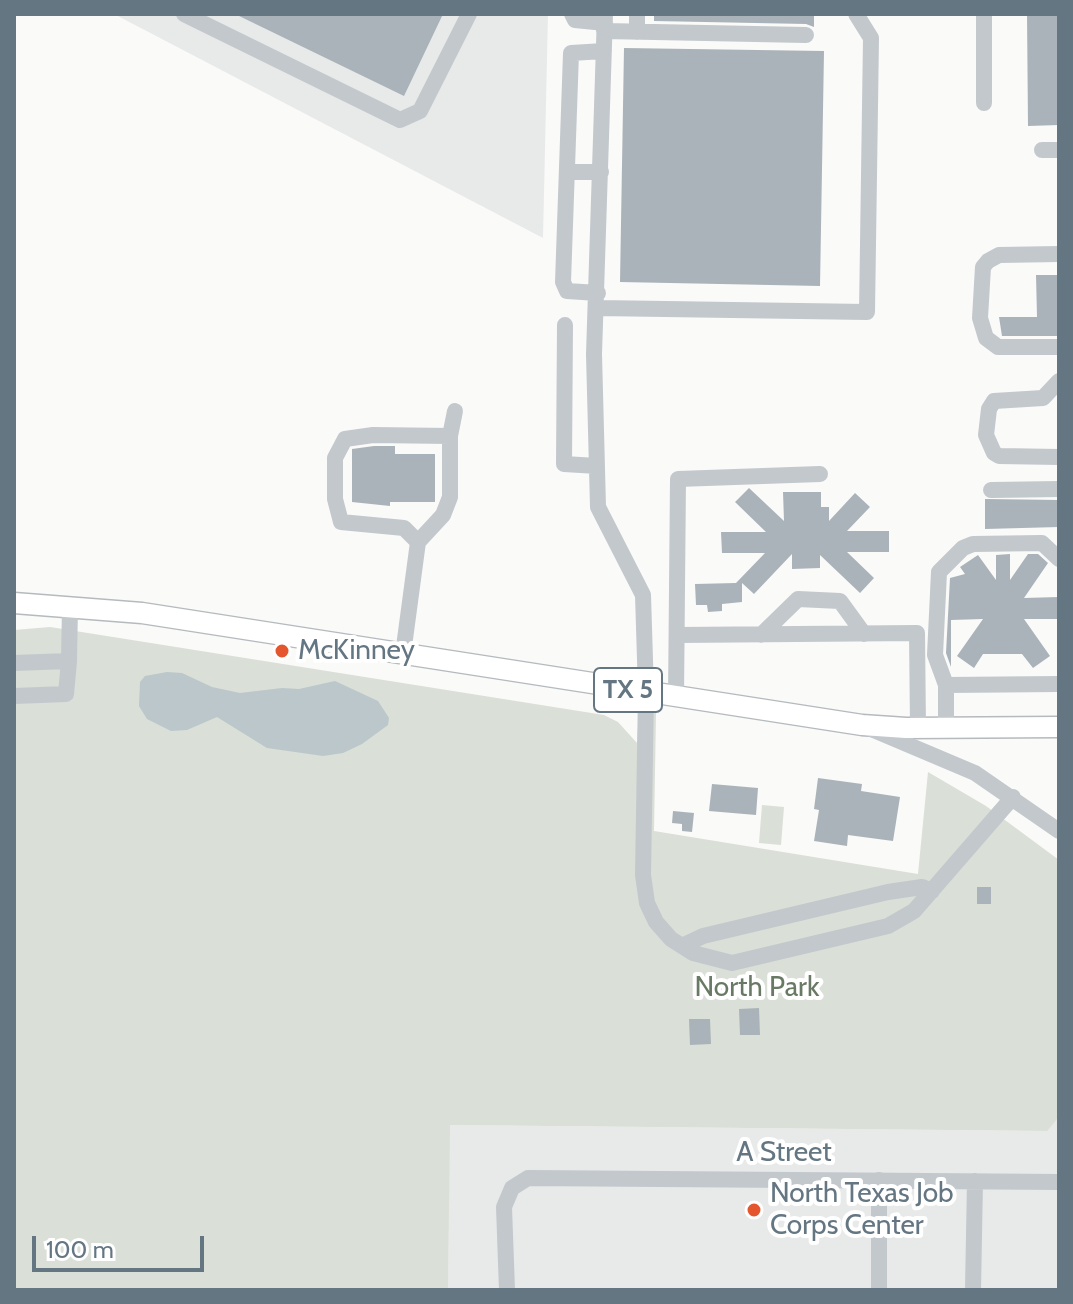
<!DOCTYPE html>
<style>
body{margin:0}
#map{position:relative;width:1073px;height:1304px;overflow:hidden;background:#fafaf8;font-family:Cabin,sans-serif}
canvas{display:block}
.frame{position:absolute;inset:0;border:16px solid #657683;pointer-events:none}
.scale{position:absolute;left:32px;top:1236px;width:172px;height:36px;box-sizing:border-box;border:4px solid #657683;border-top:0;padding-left:10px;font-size:24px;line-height:28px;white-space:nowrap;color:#657683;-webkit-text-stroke:6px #fff;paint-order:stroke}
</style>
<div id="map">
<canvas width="1073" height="1304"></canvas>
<div class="frame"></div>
<div class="scale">100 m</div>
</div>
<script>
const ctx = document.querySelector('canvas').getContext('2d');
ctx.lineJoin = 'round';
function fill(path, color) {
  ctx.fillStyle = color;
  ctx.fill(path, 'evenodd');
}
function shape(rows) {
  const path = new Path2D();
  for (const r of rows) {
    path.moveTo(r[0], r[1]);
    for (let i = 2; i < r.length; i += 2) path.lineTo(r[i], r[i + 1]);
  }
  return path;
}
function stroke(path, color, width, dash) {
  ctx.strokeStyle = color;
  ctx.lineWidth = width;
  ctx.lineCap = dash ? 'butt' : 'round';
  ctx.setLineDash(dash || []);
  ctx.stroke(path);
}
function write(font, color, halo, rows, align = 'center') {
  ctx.font = font + ' Cabin,sans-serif';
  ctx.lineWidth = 8;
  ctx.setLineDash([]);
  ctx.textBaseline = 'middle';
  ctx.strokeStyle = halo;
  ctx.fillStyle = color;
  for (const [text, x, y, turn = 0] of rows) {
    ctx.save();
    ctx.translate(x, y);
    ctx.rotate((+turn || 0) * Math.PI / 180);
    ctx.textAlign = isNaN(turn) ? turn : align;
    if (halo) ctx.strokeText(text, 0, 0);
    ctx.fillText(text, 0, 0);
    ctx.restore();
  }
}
fill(shape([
 [114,14,548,14,543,238],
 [1059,1117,1059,1290,448,1290,449,1125,1046,1131]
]), '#e8e9e9');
fill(shape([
 [50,627,604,715,618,722,637,743,639,711,656,713,654,831,918,874,928,772,986,806,1059,860,1059,1117,1047,1131,450,1125,448,1290,14,1290,14,630],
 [762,805,784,807,781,845,759,843]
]), '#dadfd7');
fill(shape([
 [167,672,182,673,212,687,240,693,282,688,299,689,335,681,378,701,389,718,388,725,362,744,343,753,323,756,267,748,217,717,187,730,171,731,147,719,139,706,140,682,145,676]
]), '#bbc7cb');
fill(shape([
 [235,14,443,14,404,96],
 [654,14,814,14,814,27,806,24,654,21],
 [1027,14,1059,14,1059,125,1028,126],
 [624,48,824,51,820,286,620,282],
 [1036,275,1059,275,1059,336,1002,336,999,317,1037,317],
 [374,446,395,446,395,454,435,454,435,502,390,502,390,506,352,502,352,449],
 [749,488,784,521,783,492,821,492,821,507,829,507,829,521,855,493,870,507,847,531,889,531,889,552,847,552,874,578,860,593,820,555,820,568,792,569,792,554,754,594,742,583,742,602,722,604,722,611,708,612,707,605,696,605,695,584,736,583,765,553,722,553,721,532,766,532,735,502],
 [985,499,1059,500,1059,527,985,529],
 [1010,554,1010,580,1028,554,1038,554,1048,563,1024,598,1059,597,1059,619,1024,619,1050,656,1033,668,1022,654,983,654,974,668,957,656,983,619,951,620,951,667,946,653,950,578,965,574,960,567,978,555,996,580,996,555],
 [818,778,862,784,861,791,900,797,893,841,848,835,847,846,814,841,819,810,814,809],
 [712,784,758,788,756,815,709,811],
 [673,811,694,813,692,832,682,831,682,824,672,823],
 [977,887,991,887,991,904,977,904],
 [737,982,738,992,704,995,704,984],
 [759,1008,760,1035,740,1035,739,1009],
 [689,1019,710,1019,711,1044,690,1045]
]), '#aab3b9');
const major = shape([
 [14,603,142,613,862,725,906,728,1059,727]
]);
stroke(major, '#b5babe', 23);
stroke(shape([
 [184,14,400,120,420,111,469,14],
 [572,14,575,20,605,23],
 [605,14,594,354,598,507,643,595,646,692,643,875,647,903,656,922,671,939,693,953,732,963,888,926,914,911,1013,797],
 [984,14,984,103],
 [604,31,806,35],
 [637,32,637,14],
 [1042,150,1059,150],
 [567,172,601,172],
 [1059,254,999,255,988,261,983,267,980,318,986,338,998,347,1059,347],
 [598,293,567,291,563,282,571,53,604,51],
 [598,308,867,312,871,38,856,14],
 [565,325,564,464,597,466],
 [1059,381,1043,398,994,401,989,409,986,435,994,453,999,456,1059,457],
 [991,490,1059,489],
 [418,542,404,528,341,522,335,499,335,458,345,439,373,435,450,436],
 [677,635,917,633,918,728],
 [761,635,798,599,840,601,864,634],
 [403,654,418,542,443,515,450,497,450,436,455,411],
 [69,661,70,606],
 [14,663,69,661,66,694,14,696],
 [946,685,935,655,939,572,963,548,973,544,1042,543,1059,559],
 [676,698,678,479,820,474],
 [871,729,975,773,1059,831],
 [946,729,946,685,1059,684],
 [682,946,703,936,888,892,922,887,932,891],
 [507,1290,504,1207,512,1188,528,1178,1059,1182],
 [879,1290,879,1180],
 [973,1290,975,1181]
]), '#c3c8cc', 16);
stroke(major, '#fff', 20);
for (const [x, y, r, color] of [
 [282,651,8,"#e4572e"],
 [754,1210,8,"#e4572e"]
]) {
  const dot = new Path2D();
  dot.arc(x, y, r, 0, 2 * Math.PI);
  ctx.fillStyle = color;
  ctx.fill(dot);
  stroke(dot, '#fff', 3);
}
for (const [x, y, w] of [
 [628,690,68]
]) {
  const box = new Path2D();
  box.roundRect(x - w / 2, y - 22, w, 44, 6);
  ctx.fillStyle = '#fff';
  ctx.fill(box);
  stroke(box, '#657683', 2);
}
write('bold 26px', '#657683', null, [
 ["TX 5",628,690]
]);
write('28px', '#657683', '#fff', [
 ["McKinney",298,651],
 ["North Texas Job",770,1194],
 ["Corps Center",770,1226]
], 'left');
write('28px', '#687a64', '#fff', [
 ["North Park",757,988]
]);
write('28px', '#657683', '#fff', [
 ["A Street",784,1153]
]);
</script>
